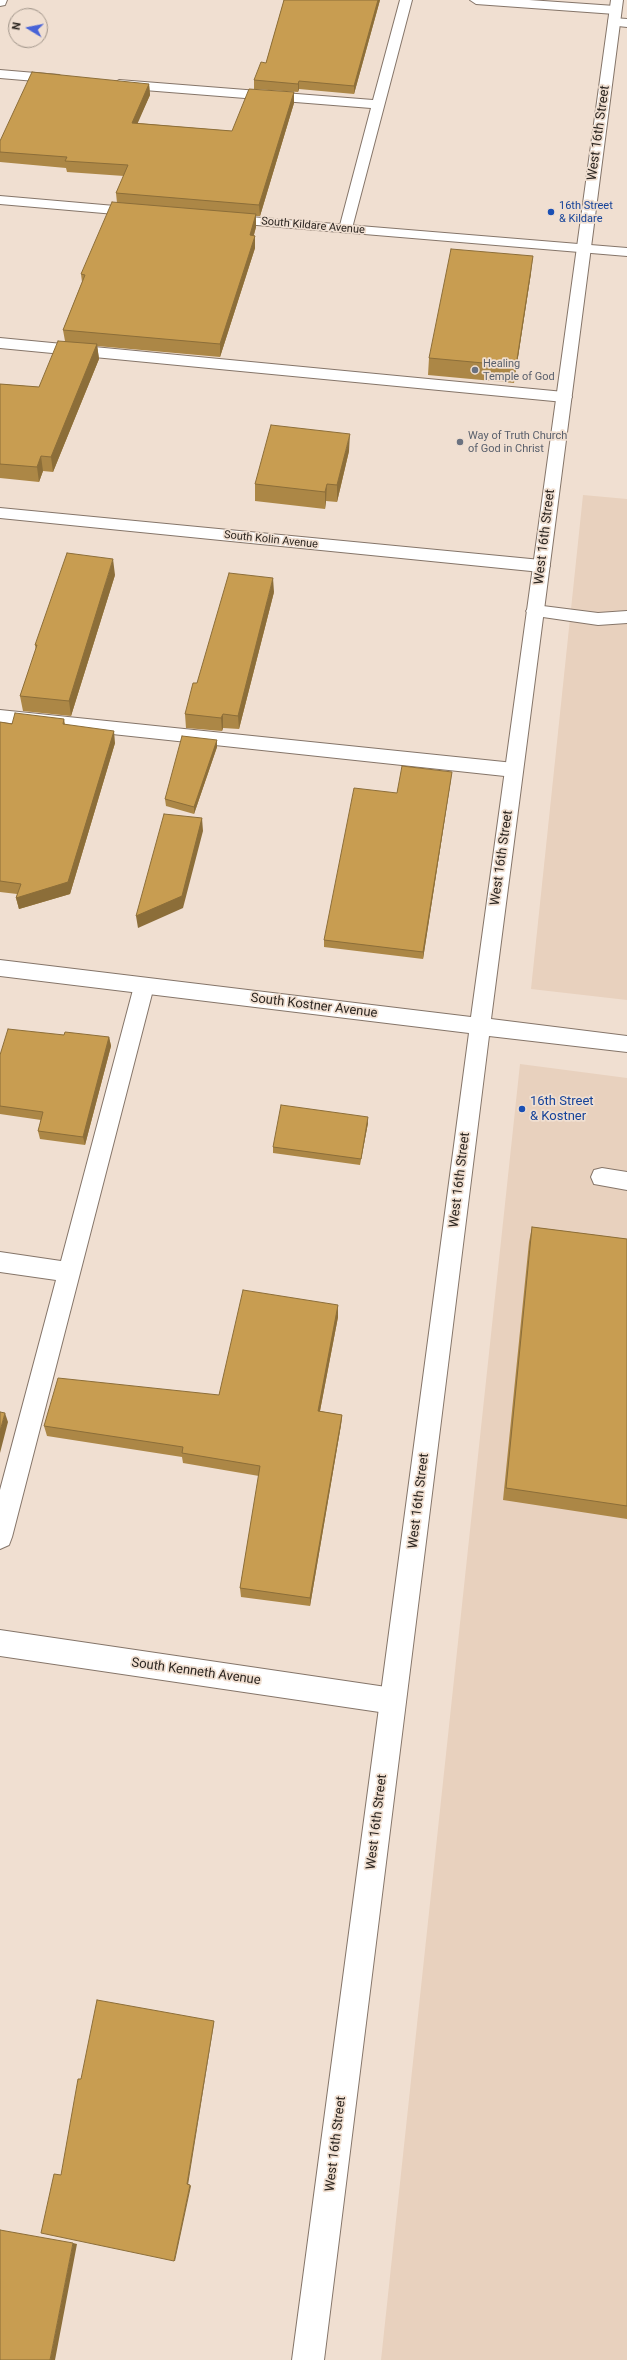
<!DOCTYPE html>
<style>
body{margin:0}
#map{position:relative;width:627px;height:2360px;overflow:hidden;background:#f0dfd1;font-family:Roboto,sans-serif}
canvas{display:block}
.north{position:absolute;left:8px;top:8px;width:40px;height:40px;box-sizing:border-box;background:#f0dfd1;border:1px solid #a1958a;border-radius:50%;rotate:280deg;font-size:11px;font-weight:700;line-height:16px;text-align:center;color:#2b2520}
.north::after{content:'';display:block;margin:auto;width:14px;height:18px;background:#4863d7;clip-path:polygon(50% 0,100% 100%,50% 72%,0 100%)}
</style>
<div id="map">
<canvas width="627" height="2360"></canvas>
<div class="north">N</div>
</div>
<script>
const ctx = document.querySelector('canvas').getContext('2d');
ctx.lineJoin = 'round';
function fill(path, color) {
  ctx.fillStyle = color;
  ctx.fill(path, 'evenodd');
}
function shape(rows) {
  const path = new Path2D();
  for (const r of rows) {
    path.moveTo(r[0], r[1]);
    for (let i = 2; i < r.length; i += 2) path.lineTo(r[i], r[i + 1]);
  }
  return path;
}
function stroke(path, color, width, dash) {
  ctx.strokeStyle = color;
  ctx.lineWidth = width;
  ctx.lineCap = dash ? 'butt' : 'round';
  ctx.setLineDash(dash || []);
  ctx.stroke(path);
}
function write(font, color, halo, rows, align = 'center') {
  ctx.font = font + ' Roboto,sans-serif';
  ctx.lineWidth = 3.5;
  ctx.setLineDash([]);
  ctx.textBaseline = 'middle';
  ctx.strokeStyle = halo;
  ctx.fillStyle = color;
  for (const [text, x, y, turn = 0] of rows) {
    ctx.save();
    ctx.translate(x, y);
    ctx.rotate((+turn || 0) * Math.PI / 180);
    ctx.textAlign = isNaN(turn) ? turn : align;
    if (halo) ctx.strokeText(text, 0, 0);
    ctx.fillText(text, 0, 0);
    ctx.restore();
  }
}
fill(shape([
 [583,495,627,499,627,1000,531,989],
 [520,1064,627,1078,627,2360,381,2360]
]), '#e8d1be');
const service = shape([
 [0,0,7,0,5,5,0,6,0,0],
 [400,0,412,0,351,232,341,232,339,229,371,108,119,88,112,84,119,80,373,100,400,0],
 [614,18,627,19,627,27,609,25,608,22,609,19,614,18],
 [0,70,59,75,66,79,59,83,0,78,0,70],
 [0,338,564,392,570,394,572,397,570,400,564,402,0,348,0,338],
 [535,605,598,613,627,611,627,623,598,625,529,615,526,611,529,607,535,605],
 [0,710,514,763,521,765,523,770,521,775,514,777,0,722,0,710],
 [144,978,151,980,154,986,12,1537,9,1545,0,1549,0,1490,56,1280,0,1272,0,1252,61,1261,134,986,137,980,144,978],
 [602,1168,627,1172,627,1190,594,1184,591,1177,594,1170,602,1168]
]);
const minor = shape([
 [470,0,529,0,615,6,621,10,615,14,476,4,470,0],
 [0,196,138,208,145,212,138,216,0,204,0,196],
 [226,215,627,248,627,256,221,222,219,219,221,216,226,215],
 [0,508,541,560,547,562,550,566,547,570,541,572,0,518,0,508],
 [0,1630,393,1688,402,1692,406,1701,402,1710,393,1714,0,1656,0,1630]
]);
const tertiary = shape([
 [611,0,623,0,491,1019,627,1036,627,1052,489,1036,324,2360,292,2360,469,1033,0,976,0,960,471,1017,611,0]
]);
stroke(service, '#857569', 2);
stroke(minor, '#857569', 2);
stroke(tertiary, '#857569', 2);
fill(service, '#fff');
fill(minor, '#fff');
fill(tertiary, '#fff');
fill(shape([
 [284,0,380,0,354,94,299,89,298,92,254,89,254,80,266,63],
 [149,84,150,95,137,123,232,131,294,92,294,103,260,216,256,216,256,227,254,235,255,236,255,248,220,357,97,346,99,359,53,472,43,471,39,482,0,478,0,384,39,387,65,341,63,330,82,282,81,274,117,203,116,193,124,176,67,172,66,168,0,162,0,141],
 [531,273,514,383,428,375,429,358],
 [349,451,337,502,326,501,325,509,255,501,255,484],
 [115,575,71,716,23,711,20,696,36,650,35,645],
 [274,592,239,729,223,728,222,731,186,728,185,714,197,683],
 [64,719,65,724,115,743,70,894,19,909,16,898,17,894,0,892,0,722,12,724],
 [217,740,217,747,194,814,166,806,165,799],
 [451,779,423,959,324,947,324,940,397,793],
 [64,1035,109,1037,111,1046,85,1145,40,1139,38,1131,41,1120,0,1114,0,1055],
 [368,1123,360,1165,273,1153,273,1147],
 [532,1227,627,1239,627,1519,503,1500,529,1242],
 [338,1305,338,1317,320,1411,342,1415,341,1425,310,1606,241,1597,240,1588,259,1476,183,1463,182,1457,47,1436,44,1426,219,1395]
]), '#ac8746');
fill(shape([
 [378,0,380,0,354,94,354,86],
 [299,81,299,89,298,92,298,84],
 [149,84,150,95,133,134,132,123],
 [294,92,294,103,260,216,259,205],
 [256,214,256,227,250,248,250,235],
 [255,236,255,248,220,357,220,344],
 [533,256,531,273,514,383,516,366],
 [97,344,99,359,53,472,51,457],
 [350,434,349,451,337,502,337,485],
 [41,456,43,471,39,482,37,467],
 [327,484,326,501,325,509,325,492],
 [113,559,115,575,71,716,69,701],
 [273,578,274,592,239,729,238,716],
 [223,714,223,728,222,731,221,718],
 [114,731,115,743,70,894,19,909,16,898],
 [217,740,217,747,194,814,194,807],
 [452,772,451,779,423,959,423,952],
 [202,818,203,831,183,908,138,928,136,916],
 [109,1037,111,1046,85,1145,83,1137],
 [368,1117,368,1123,360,1165],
 [338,1305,338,1317,318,1421,318,1411],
 [5,1413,8,1422,0,1453,0,1431],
 [342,1415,341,1425,310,1606,310,1598],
 [214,2021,214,2023,188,2185,187,2184],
 [190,2185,191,2186,175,2261,174,2261],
 [73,2243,77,2244,55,2360,50,2360]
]), '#8c6e39');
const building = shape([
 [284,0,378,0,354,86,299,81,298,84,254,80,261,62,266,63,284,0],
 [32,72,149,84,132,123,232,131,249,89,294,92,259,205,116,193,128,165,65,161,67,157,0,152,0,141,32,72],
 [112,202,256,214,250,235,255,236,220,344,63,330,85,275,81,274,112,202],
 [451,249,533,256,516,366,429,358,451,249],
 [58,341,97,344,51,457,41,456,37,467,0,464,0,384,39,387,58,341],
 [271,425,350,434,337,485,327,484,325,492,255,484,271,425],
 [67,553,113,559,69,701,20,696,37,645,35,645,67,553],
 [229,573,273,578,238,716,223,714,221,718,185,714,193,683,197,683,229,573],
 [15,713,64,719,63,724,114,731,68,882,16,898,21,884,0,881,0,722,12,724,15,713],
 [182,736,217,740,194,807,165,799,182,736],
 [402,766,452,772,423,952,324,940,354,788,397,793,402,766],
 [164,814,202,818,182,896,136,916,164,814],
 [8,1029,64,1035,65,1032,109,1037,83,1137,38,1131,43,1112,0,1106,0,1055,8,1029],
 [281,1105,368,1117,361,1159,273,1147,281,1105],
 [532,1227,627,1239,627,1506,506,1488,532,1227],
 [243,1290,338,1305,318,1411,342,1415,310,1598,240,1588,260,1466,182,1453,183,1447,44,1426,58,1378,219,1395,243,1290],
 [0,1412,5,1413,0,1431,0,1412],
 [97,2000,214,2021,187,2184,190,2185,174,2261,41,2233,54,2174,61,2175,78,2079,81,2079,97,2000],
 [0,2230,73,2243,50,2360,0,2360,0,2230]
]);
fill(building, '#c89d51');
stroke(building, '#8c6e39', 1);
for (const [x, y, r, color] of [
 [551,212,4,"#1a4fb4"],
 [475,370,4,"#6b7280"],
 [460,442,4,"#6b7280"],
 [522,1109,4,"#1a4fb4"]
]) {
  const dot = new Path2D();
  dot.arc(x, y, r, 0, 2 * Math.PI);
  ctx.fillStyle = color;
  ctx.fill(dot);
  stroke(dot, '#f0dfd1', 1.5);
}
write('11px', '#164399', '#f0dfd1', [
 ["16th Street",559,206],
 ["& Kildare",559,219]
], 'left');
write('11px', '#2b2520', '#f0dfd1', [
 ["South Kildare Avenue",313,226,5],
 ["South Kolin Avenue",271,540,6]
]);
write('11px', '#5b616d', '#f0dfd1', [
 ["Healing",483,364],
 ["Temple of God",483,377],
 ["Way of Truth Church",468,436],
 ["of God in Christ",468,449]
], 'left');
write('13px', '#2b2520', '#f0dfd1', [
 ["West 16th Street",599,133,-82],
 ["West 16th Street",545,537,-83],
 ["West 16th Street",502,858,-82],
 ["South Kostner Avenue",314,1006,7],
 ["West 16th Street",460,1180,-83],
 ["West 16th Street",419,1501,-83],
 ["South Kenneth Avenue",196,1672,8],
 ["West 16th Street",377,1822,-83],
 ["West 16th Street",336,2144,-83]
]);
write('13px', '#164399', '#f0dfd1', [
 ["16th Street",530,1102],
 ["& Kostner",530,1117]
], 'left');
</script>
